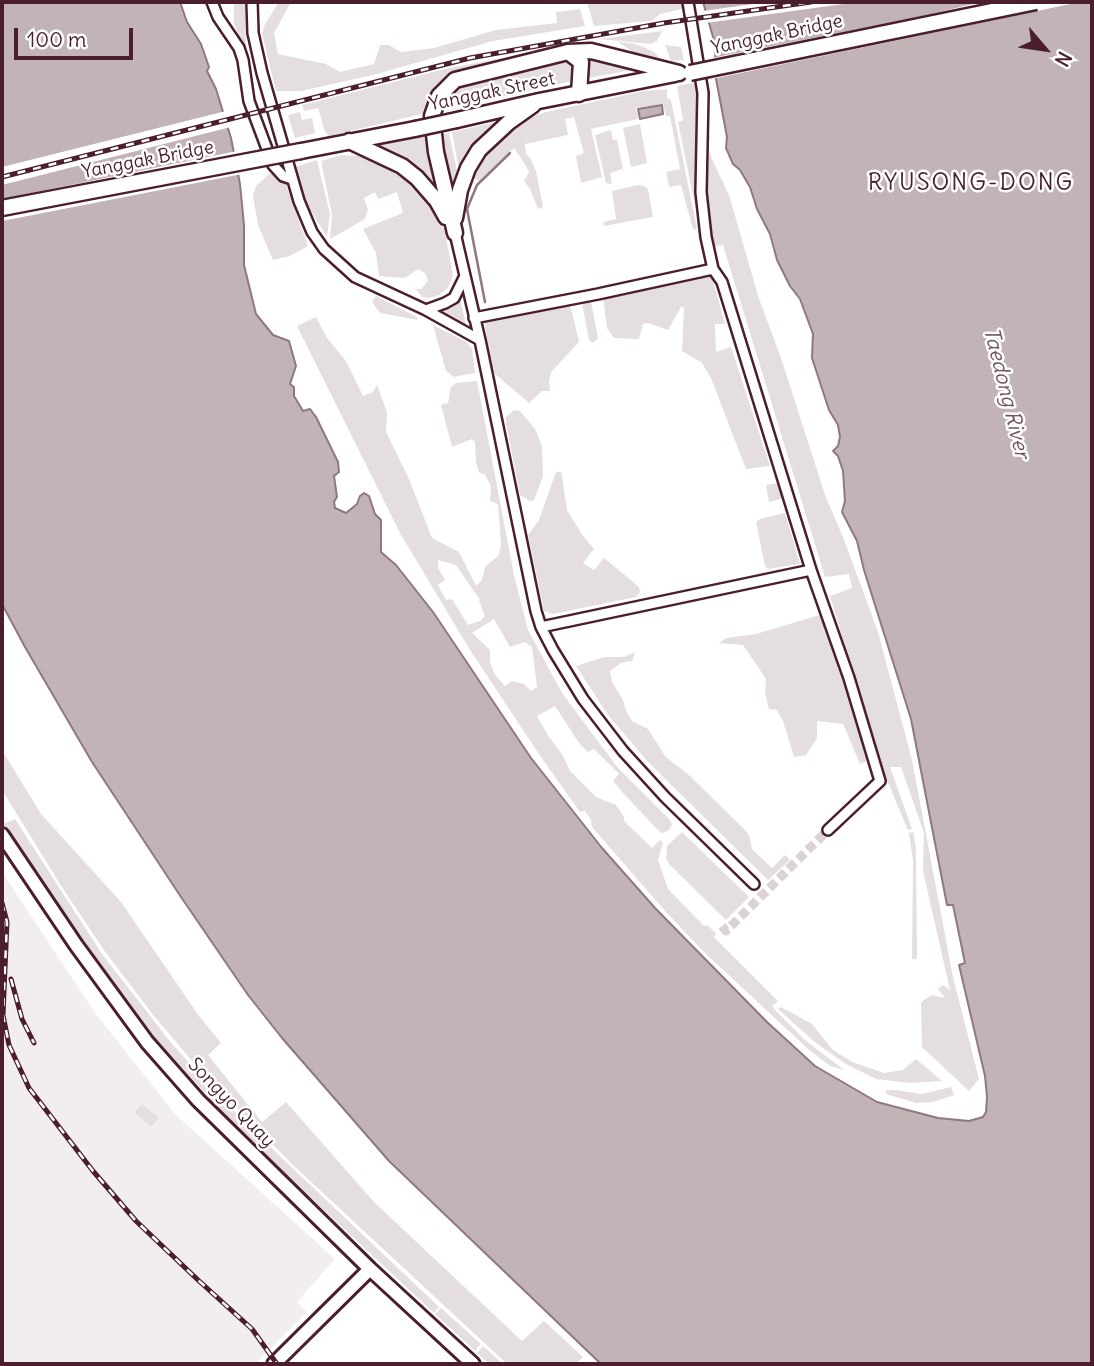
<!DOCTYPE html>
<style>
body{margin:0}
#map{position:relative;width:1094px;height:1366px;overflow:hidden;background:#fff;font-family:Delius,sans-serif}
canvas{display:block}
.frame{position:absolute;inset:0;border:4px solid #4a1f2b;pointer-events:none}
.north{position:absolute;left:1010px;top:14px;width:70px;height:70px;-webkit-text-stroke:5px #fff;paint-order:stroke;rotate:119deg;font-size:19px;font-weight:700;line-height:28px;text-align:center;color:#4a1f2b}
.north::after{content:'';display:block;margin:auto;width:24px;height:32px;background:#4a1f2b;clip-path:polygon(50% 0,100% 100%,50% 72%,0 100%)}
.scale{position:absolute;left:14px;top:28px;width:119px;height:32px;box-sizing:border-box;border:4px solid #4a1f2b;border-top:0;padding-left:9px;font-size:21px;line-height:24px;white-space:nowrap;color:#4a1f2b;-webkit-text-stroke:5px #fff;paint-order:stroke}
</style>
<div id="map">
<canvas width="1094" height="1366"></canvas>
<div class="frame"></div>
<div class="north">N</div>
<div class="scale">100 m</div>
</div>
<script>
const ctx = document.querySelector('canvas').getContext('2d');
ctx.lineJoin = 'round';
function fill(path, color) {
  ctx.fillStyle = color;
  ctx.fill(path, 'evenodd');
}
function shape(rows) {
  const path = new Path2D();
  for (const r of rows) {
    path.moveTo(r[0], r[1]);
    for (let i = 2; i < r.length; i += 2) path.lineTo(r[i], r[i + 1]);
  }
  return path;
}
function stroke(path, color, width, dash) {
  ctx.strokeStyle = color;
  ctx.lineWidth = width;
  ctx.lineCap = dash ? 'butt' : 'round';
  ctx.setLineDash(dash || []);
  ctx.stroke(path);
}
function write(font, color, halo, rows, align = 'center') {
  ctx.font = font + ' Delius,sans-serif';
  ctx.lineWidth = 5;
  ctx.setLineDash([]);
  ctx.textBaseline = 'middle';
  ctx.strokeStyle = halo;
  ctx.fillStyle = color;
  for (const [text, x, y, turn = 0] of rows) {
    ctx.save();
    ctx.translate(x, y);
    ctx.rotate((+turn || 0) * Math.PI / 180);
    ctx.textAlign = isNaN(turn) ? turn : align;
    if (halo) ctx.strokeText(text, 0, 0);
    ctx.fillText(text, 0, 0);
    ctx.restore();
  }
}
fill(shape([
 [2,872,96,1014,175,1114,335,1259,297,1302,307,1312,255,1364,2,1364]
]), '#f2eeef');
fill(shape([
 [234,2,245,2,246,50,244,50,234,23],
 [279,2,291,2,274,33,278,54,326,64,340,72,374,64,380,45,389,45,401,52,434,48,496,30,557,23,556,12,580,9,585,26,493,41,373,75,301,91,276,91,262,34,265,24],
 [587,2,686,2,686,8,660,14,652,21,594,26],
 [662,31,657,41,651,44,599,39],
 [590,41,591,48,453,74,436,87,422,114,329,136,325,132,318,108,304,111,302,105,445,69],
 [618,42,632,43,644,47,655,53,662,60,638,55],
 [665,45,681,47,684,60,671,61],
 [587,56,643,68,588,78,584,58],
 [567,58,575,64,577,80,438,111,456,86],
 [691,83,698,85,701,96,700,230,678,122,683,120,677,86],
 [667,89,667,98,671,100,697,229,693,229,681,185,669,187,666,172,680,169,670,116,666,116,663,104,636,108,638,119,591,129,602,177,598,178,581,183,576,156,584,153,574,117,565,119,568,135,525,144,526,154,530,158,536,171,543,207,538,209,530,189,524,181,529,172,526,166,514,148,479,181,471,176,488,149,509,129,523,120,546,112,644,91],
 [300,112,302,120,312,118,315,133,295,138,288,115],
 [497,122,478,138,459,170,452,132],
 [640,124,647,163,631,167,623,128],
 [611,130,613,140,617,140,623,169,610,173,612,183,609,184,606,183,595,135],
 [449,133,458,176,454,188,451,188,437,135],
 [706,133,710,136,708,147,712,159,729,195,759,299,781,358,826,498,843,537,878,632,912,760,953,977,979,1079,969,1091,922,1047,921,1002,932,995,945,998,938,989,943,985,950,990,923,871,924,833,901,767,890,767,912,829,908,830,881,766,830,596,852,588,849,574,825,577,723,245,711,247,705,173],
 [429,135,437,189,405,161,374,146],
 [341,155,358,156,398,172,415,185,428,200,445,232,453,275,448,288,439,295,429,298,422,297,416,289,421,289,428,281,425,273,418,269,405,278,379,276,376,253,363,229,403,213,397,192,378,199,375,192,364,198,368,210,365,219,330,239,332,215,321,161],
 [317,160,330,214,327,237,306,203,295,167],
 [269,174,277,174,284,179,308,246,290,256,273,260,258,225,253,196,256,186],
 [638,185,644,186,648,189,653,217,604,226,603,222,616,219,612,191],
 [706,274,712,278,725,324,715,324,716,352,731,347,770,466,746,469,711,378,702,363,682,351,684,307,681,307,668,330,648,323,643,324,639,339,614,338,607,328,603,297],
 [376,296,417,317,418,320,380,313,372,302],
 [460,298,466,325,439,311],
 [587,300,591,302,598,338,593,343,589,340,582,303],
 [566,303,569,304,572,312,579,342,552,371,549,380,550,391,542,391,529,403,494,373,485,327,486,322],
 [316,317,327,338,346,361,363,396,373,392,377,385,387,412,386,432,409,479,432,538,459,552,476,586,482,580,485,567,499,555,501,544,498,504,490,501,491,486,485,475,479,472,476,462,475,442,472,439,452,447,441,405,448,403,451,387,456,383,477,381,514,575,528,630,562,693,618,768,670,820,672,825,668,831,662,833,657,829,624,794,613,781,619,774,594,749,588,752,579,743,555,706,537,716,549,737,562,754,570,771,596,797,616,805,624,817,624,821,652,848,660,840,663,843,658,860,668,889,704,926,707,925,716,933,714,937,778,1001,772,1006,776,1011,805,1040,844,1070,830,1066,808,1049,704,952,666,912,592,827,591,820,585,811,580,812,539,754,470,650,400,533,297,326],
 [438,560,456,565,480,600,479,601,485,616,480,621,468,625,452,599,446,600,438,585,445,580,438,568],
 [494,619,510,647,525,642,532,647,537,687,531,691,524,684,512,681,505,686,495,675,490,662,490,650,472,633],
 [433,325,467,342,472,349,475,373,454,377,446,371],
 [514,410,520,411,535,429,542,446,543,476,534,500,530,501,520,495,506,423,506,417],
 [556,472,561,472,562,476,567,510,583,536,594,549,583,563,594,570,604,558,639,587,640,592,636,597,553,614,544,611,528,535,539,520],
 [779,483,784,490,781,499,769,502,766,485],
 [785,513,800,564,768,569,765,566,756,522,760,519],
 [823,614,867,761,860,764,843,724,834,723,817,721,817,738,806,755,794,757,783,721,777,710,769,709,765,693,766,679,743,645,719,643,726,638,756,634],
 [635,652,632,661,621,663,610,671,612,682,623,700,626,711,632,721,648,729,665,756,690,776,744,829,749,835,752,849,772,868,785,855,790,860,768,880,648,762,608,715,576,666,605,657,624,657],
 [2,750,41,814,121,902,199,1016,221,1043,208,1055,262,1122,286,1102,375,1203,522,1341,544,1321,583,1357,576,1364,507,1364,294,1166,210,1082,154,1016,106,953,65,892,2,790],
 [15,819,102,954,172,1044,244,1122,439,1307,434,1313,236,1128,144,1025,96,959,3,824],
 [682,832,749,897,726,920,670,865,666,858,667,846],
 [913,832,916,847,917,959,912,959,913,861,909,833],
 [781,1007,812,1024,833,1050,852,1062,884,1073,903,1070,916,1059,942,1081,910,1083,876,1079,846,1064,816,1043,778,1009],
 [951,1087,954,1095,933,1102,916,1103,886,1094,886,1090,895,1090,922,1094],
 [142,1104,159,1118,151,1127,134,1112],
 [441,1308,481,1344,475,1351,435,1314],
 [483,1346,503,1364,489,1364,477,1353]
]), '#e5dee0');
const water = shape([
 [2,2,180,2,187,22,201,44,209,67,207,71,216,89,231,138,240,184,244,225,244,265,256,314,273,335,289,341,296,366,290,384,294,387,294,396,303,411,310,409,316,417,338,462,339,472,334,476,337,497,334,502,335,508,346,513,357,504,360,496,364,493,369,496,375,514,381,520,381,552,396,565,433,612,531,758,602,848,655,908,767,1022,815,1066,877,1102,938,1118,969,1121,983,1117,986,1112,987,1097,985,1076,959,965,965,963,953,905,947,905,911,719,864,570,857,541,842,512,845,501,843,471,838,456,833,451,838,446,840,437,838,425,829,410,812,358,813,334,800,299,790,286,777,260,770,234,757,209,750,187,740,170,733,164,726,148,727,137,716,79,715,44,703,2,1092,2,1092,1364,601,1364,389,1161,282,1038,248,995,181,897,92,762,25,647,2,604,2,2],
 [662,105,663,114,640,119,638,109,662,105]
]);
fill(water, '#c1b3b6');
stroke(water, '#91787e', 2);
fill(shape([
 [767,2,858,2,706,23,703,11],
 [981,2,1080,2,712,79,712,58,927,15],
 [226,111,231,127,2,185,2,167],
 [237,151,242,174,2,221,2,199]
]), '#fff');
stroke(shape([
 [485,302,467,209,477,185,510,153]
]), '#91787e', 2.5);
stroke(shape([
 [722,926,726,931,828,830]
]), '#dbd2d5', 9, [9, 4.5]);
const street = shape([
 [212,2,218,17,239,48,243,60,249,101,273,165,283,176,292,179],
 [252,2,253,33,262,73,299,201,312,232,324,249,355,277,426,310,445,303,454,298,464,278],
 [688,2,703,93,701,192,706,237,713,269],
 [455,233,480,340,536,611,541,627,553,650,583,699,623,751,665,797,754,884],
 [426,310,480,340],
 [474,318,598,294,713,269,722,282,811,570,541,627],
 [811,570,849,678,880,781,828,830]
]);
const secondary = shape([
 [2,835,76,945,147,1042,198,1100,370,1269,473,1364],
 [274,1364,370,1269]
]);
const primary = shape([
 [568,52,581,62,579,94],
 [457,120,539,101,675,74],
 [349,141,402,166,417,178,437,201,446,217],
 [301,151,415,129],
 [455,218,460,190,468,168,479,150,509,122,533,105],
 [455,233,436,152,432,116,439,96,455,80,568,52,591,51,679,73]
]);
stroke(street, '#4a1f2b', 14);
stroke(secondary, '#4a1f2b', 18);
stroke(primary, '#4a1f2b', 19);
stroke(street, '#fff', 9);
stroke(secondary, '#fff', 12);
stroke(primary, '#fff', 14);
const rail = shape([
 [2,177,470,58,664,23,811,2],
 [2,903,7,922,3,1015,9,1045,29,1088,93,1171,136,1221,198,1280,252,1329,277,1364],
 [11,979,22,1019,34,1043]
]);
stroke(rail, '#4a1f2b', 5);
stroke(rail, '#fff', 2.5, [8]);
const primaryBridge = shape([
 [690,73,1036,2],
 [415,129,457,120],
 [2,208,301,151]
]);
stroke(primaryBridge, '#4a1f2b', 19, []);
stroke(primaryBridge, '#fff', 14);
write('19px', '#4a1f2b', '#fff', [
 ["Yanggak Bridge",777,35,-12],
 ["Yanggak Street",492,92,-12],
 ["Yanggak Bridge",148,160,-11],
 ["Songyo Quay",231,1103,46]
]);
write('italic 21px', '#74535c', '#fff', [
 ["Taedong River",1006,393,76]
]);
ctx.letterSpacing = '2px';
write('23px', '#4a1f2b', '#fff', [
 ["RYUSONG-DONG",971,183]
]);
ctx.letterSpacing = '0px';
</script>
